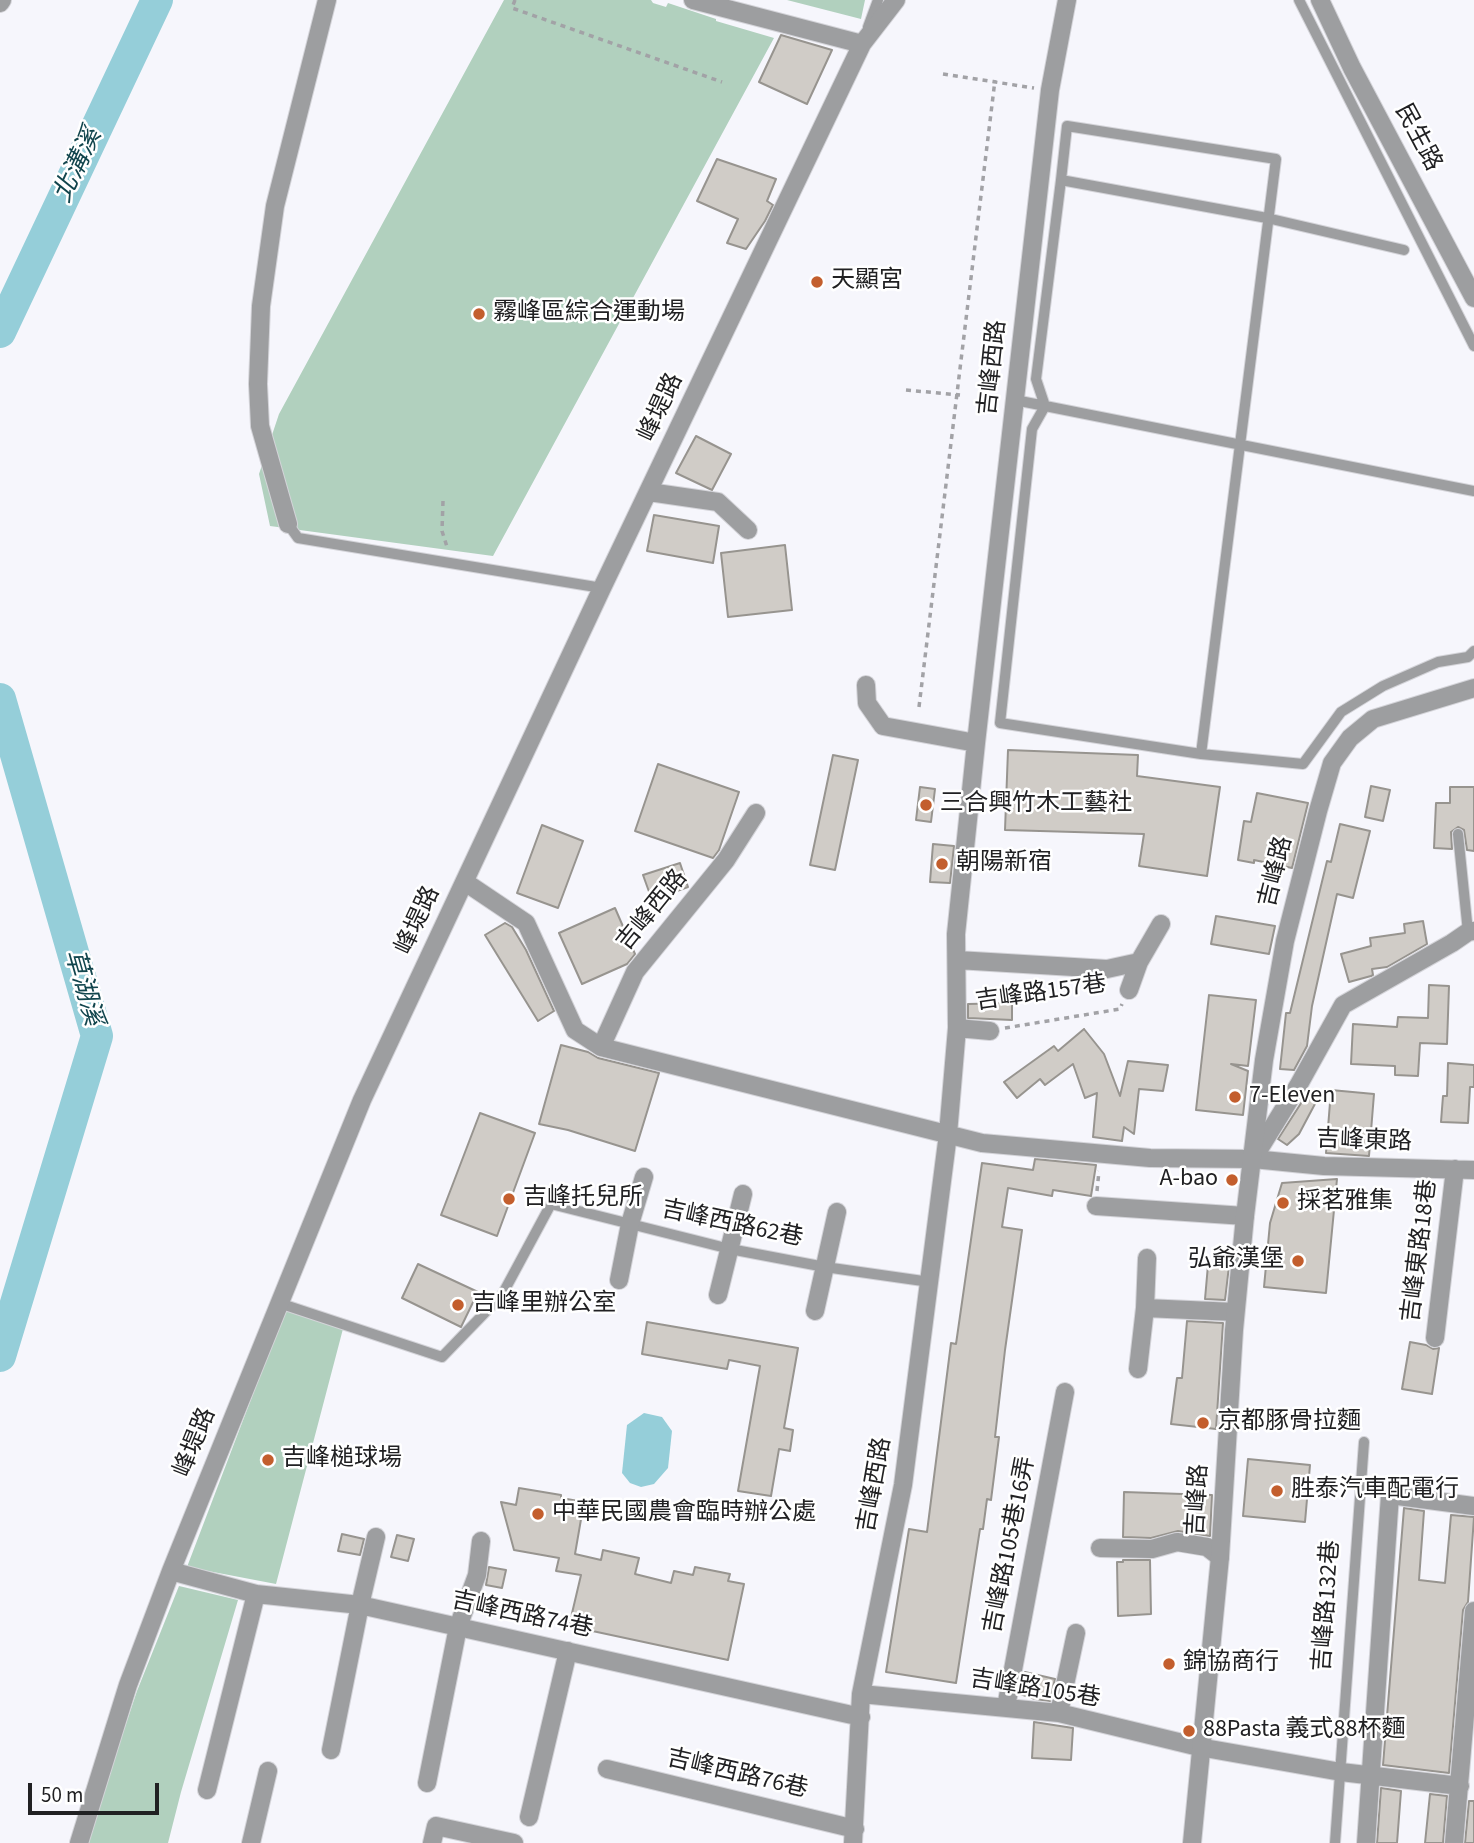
<!DOCTYPE html>
<meta charset="utf-8">
<style>
body{margin:0}
#map{position:relative;width:1474px;height:1843px;overflow:hidden;background:#f6f6fc;font-family:"Source Sans 3",sans-serif}
canvas{display:block}
.scale{position:absolute;left:28px;top:1783px;width:131px;height:32px;box-sizing:border-box;border:4px solid #212123;border-top:0;padding-left:9px;font-size:21px;line-height:24px;white-space:nowrap;color:#212123;-webkit-text-stroke:5px #fff;paint-order:stroke}
</style>
<div id="map">
<canvas width="1474" height="1843"></canvas>
<div class="scale">50 m</div>
</div>
<script>
const ctx = document.querySelector('canvas').getContext('2d');
ctx.lineJoin = 'round';
function fill(path, color) {
  ctx.fillStyle = color;
  ctx.fill(path, 'evenodd');
}
function shape(rows) {
  const path = new Path2D();
  for (const r of rows) {
    path.moveTo(r[0], r[1]);
    for (let i = 2; i < r.length; i += 2) path.lineTo(r[i], r[i + 1]);
  }
  return path;
}
function stroke(path, color, width, dash) {
  ctx.strokeStyle = color;
  ctx.lineWidth = width;
  ctx.lineCap = dash ? 'butt' : 'round';
  ctx.setLineDash(dash || []);
  ctx.stroke(path);
}
function write(font, color, halo, rows, align = 'center') {
  ctx.font = font + ' "Source Sans 3","Noto Sans TC",sans-serif';
  ctx.lineWidth = 5;
  ctx.setLineDash([]);
  ctx.textBaseline = 'middle';
  ctx.strokeStyle = halo;
  ctx.fillStyle = color;
  for (const [text, x, y, turn = 0] of rows) {
    ctx.save();
    ctx.translate(x, y);
    ctx.rotate((+turn || 0) * Math.PI / 180);
    ctx.textAlign = isNaN(turn) ? turn : align;
    if (halo) ctx.strokeText(text, 0, 0);
    ctx.fillText(text, 0, 0);
    ctx.restore();
  }
}
fill(shape([
 [504,0,651,0,653,3,666,7,668,3,716,19,716,21,774,38,493,556,270,526,259,474,279,414],
 [787,0,865,0,861,19],
 [287,1305,344,1325,276,1584,187,1567],
 [179,1586,238,1600,181,1792,168,1843,86,1843,137,1691]
]), '#b1d0be');
fill(shape([
 [644,1413,662,1417,672,1431,668,1468,654,1484,641,1487,630,1483,622,1473,627,1425]
]), '#95ced9');
stroke(shape([
 [0,332,157,0],
 [0,699,97,1036,0,1356]
]), '#95ced9', 32);
const building = shape([
 [781,35,832,50,807,104,759,82,781,35],
 [717,159,776,179,767,201,773,205,765,221,746,249,727,243,738,219,697,201,717,159],
 [696,436,731,454,712,490,676,473,696,436],
 [654,515,719,526,713,563,647,551,654,515],
 [785,545,792,610,728,617,721,553,785,545],
 [1008,750,1138,755,1137,776,1220,787,1207,876,1139,866,1144,834,1005,830,1008,750],
 [833,755,858,760,835,870,810,865,833,755],
 [658,764,739,792,719,850,713,858,635,831,658,764],
 [1371,786,1390,790,1383,821,1365,817,1371,786],
 [920,787,935,789,931,822,916,820,920,787],
 [1450,787,1474,787,1474,851,1467,850,1464,830,1458,827,1451,832,1452,849,1434,848,1436,803,1450,803,1450,787],
 [1257,793,1308,803,1292,868,1254,860,1254,863,1238,860,1244,821,1251,822,1257,793],
 [1340,824,1370,831,1357,882,1353,898,1337,894,1312,1006,1307,1046,1294,1070,1280,1069,1286,1013,1290,1013,1327,861,1331,862,1340,824],
 [542,825,583,841,558,908,517,893,542,825],
 [933,844,954,846,950,883,930,882,933,844],
 [680,863,688,887,652,900,643,875,680,863],
 [615,908,635,954,627,964,582,984,559,933,615,908],
 [1216,916,1275,926,1269,954,1211,944,1216,916],
 [1423,921,1427,944,1387,967,1372,969,1373,975,1371,976,1349,982,1341,954,1371,946,1370,938,1405,933,1404,924,1423,921],
 [505,923,512,927,526,950,554,1011,538,1021,485,935,505,923],
 [1429,985,1449,986,1447,1044,1420,1043,1418,1076,1395,1075,1395,1066,1351,1064,1353,1024,1397,1027,1398,1017,1428,1018,1429,985],
 [1209,995,1256,1000,1248,1066,1231,1064,1248,1071,1243,1115,1196,1110,1209,995],
 [1012,1003,1012,1020,968,1018,968,1004,1012,1003],
 [1084,1029,1104,1054,1120,1096,1128,1061,1168,1065,1163,1091,1139,1089,1134,1134,1124,1127,1122,1141,1093,1137,1097,1093,1085,1098,1073,1064,1045,1085,1040,1079,1017,1098,1004,1082,1054,1046,1058,1051,1084,1029],
 [561,1045,588,1052,598,1058,659,1073,635,1151,568,1130,539,1124,561,1045],
 [1448,1063,1474,1065,1474,1087,1470,1087,1468,1123,1441,1122,1443,1096,1447,1096,1448,1063],
 [1331,1090,1374,1094,1369,1156,1326,1153,1331,1090],
 [1305,1097,1316,1102,1299,1134,1287,1145,1278,1139,1305,1097],
 [480,1113,535,1133,497,1236,441,1215,480,1113],
 [1035,1159,1096,1165,1091,1196,1053,1190,1052,1196,1008,1188,1002,1227,1022,1230,1005,1350,995,1437,999,1437,991,1500,987,1499,983,1529,980,1529,956,1683,886,1672,909,1529,927,1532,951,1343,956,1344,982,1163,1033,1170,1035,1159],
 [1337,1179,1326,1293,1264,1287,1270,1223,1282,1183,1337,1179],
 [418,1264,478,1292,461,1327,402,1298,418,1264],
 [1208,1265,1229,1266,1225,1300,1205,1299,1208,1265],
 [1187,1321,1223,1323,1216,1429,1171,1424,1177,1378,1182,1378,1187,1321],
 [647,1322,798,1348,784,1428,793,1430,790,1451,779,1449,771,1496,738,1491,760,1366,729,1360,727,1369,642,1354,647,1322],
 [1410,1342,1426,1345,1433,1349,1439,1348,1432,1394,1402,1389,1410,1342],
 [1248,1459,1310,1465,1305,1522,1243,1516,1248,1459],
 [519,1488,561,1495,561,1498,584,1502,575,1554,601,1560,603,1550,639,1558,635,1574,671,1583,674,1571,693,1575,695,1567,730,1574,728,1581,744,1584,728,1660,569,1626,581,1575,556,1571,559,1558,514,1550,501,1502,516,1505,519,1488],
 [1124,1492,1212,1495,1210,1536,1178,1531,1151,1538,1123,1537,1124,1492],
 [1404,1508,1424,1511,1419,1580,1445,1583,1451,1515,1474,1517,1468,1602,1463,1610,1449,1773,1383,1765,1404,1508],
 [342,1534,364,1539,360,1555,338,1551,342,1534],
 [397,1535,414,1539,408,1561,391,1557,397,1535],
 [1123,1560,1150,1560,1151,1614,1118,1616,1117,1562,1123,1562,1123,1560],
 [489,1567,506,1570,502,1588,486,1585,489,1567],
 [1025,1672,1055,1679,1050,1701,1035,1699,1020,1694,1025,1672],
 [1034,1722,1073,1728,1071,1760,1032,1758,1034,1722],
 [1381,1788,1401,1791,1397,1843,1377,1843,1381,1788],
 [1430,1794,1447,1796,1443,1843,1425,1843,1430,1794],
 [1469,1801,1474,1801,1474,1843,1465,1843,1469,1801]
]);
fill(building, '#d0ccc7');
stroke(building, '#97948f', 2);
const service = shape([
 [1299,0,1474,346],
 [868,27,878,0],
 [1061,180,1067,126,1276,159,1201,754],
 [1404,250,1267,218,1061,180,1036,379,1045,406,1032,429,1000,723,1201,754,1303,764,1341,712,1383,686,1438,662,1468,657,1474,651],
 [1015,400,1474,491],
 [288,524,298,538,602,588],
 [1458,834,1468,932],
 [279,1303,442,1357,502,1295,551,1204,730,1249,825,1267,930,1282],
 [1335,1843,1364,1442]
]);
const minor = shape([
 [693,0,862,44],
 [0,3,2,0],
 [649,492,718,502,748,530],
 [288,524,260,426,258,384,261,306,275,206,327,0],
 [866,685,867,703,883,726,976,743],
 [465,882,526,923,575,1030,601,1047,982,1143,1150,1158,1253,1159,1324,1166,1474,1170],
 [957,960,1107,969,1139,962],
 [1129,990,1139,962,1161,924],
 [957,1028,990,1031],
 [601,1047,635,972,726,860,756,813],
 [1253,1159,1298,1086,1343,1005,1452,943,1468,932,1474,931],
 [1096,1206,1245,1216],
 [619,1280,630,1224,644,1177],
 [718,1295,743,1194],
 [1145,1308,1147,1258],
 [815,1311,837,1212],
 [1435,1338,1455,1169],
 [1138,1369,1145,1308,1235,1312],
 [1100,1548,1152,1549,1177,1542,1207,1547,1220,1557],
 [171,1571,256,1594,360,1605,861,1717],
 [861,1694,1059,1713,1199,1747,1341,1772,1460,1786],
 [1006,1707,1065,1392],
 [1059,1713,1076,1633],
 [331,1750,360,1605,376,1537],
 [607,1769,855,1829],
 [427,1783,458,1627,477,1575,481,1541],
 [207,1790,256,1594],
 [529,1817,568,1651],
 [79,1843,128,1685,171,1571,362,1100,602,588,862,44,896,0],
 [251,1843,268,1771],
 [432,1843,436,1826,514,1843],
 [853,1843,861,1694,903,1485,948,1134,957,1028,956,934,976,743,1050,90,1067,0],
 [1366,1843,1390,1495,1474,1506],
 [1454,1843,1474,1611]
]);
const tertiary = shape([
 [1320,0,1352,68,1474,298],
 [1192,1843,1220,1557,1234,1330,1245,1216,1264,1060,1285,941,1318,811,1332,763,1350,738,1373,719,1474,688]
]);
stroke(service, '#d4d4d9', 12);
stroke(minor, '#d4d4d9', 20);
stroke(tertiary, '#d4d4d9', 20);
stroke(shape([
 [515,0,512,8,722,82],
 [943,74,1034,88],
 [906,390,960,395],
 [443,501,442,531,448,550],
 [919,707,995,80],
 [1005,1028,1120,1009,1122,1004],
 [1097,1191,1099,1171]
]), '#a2a2a6', 3.5, [5, 5]);
stroke(service, '#9d9ea0', 10);
stroke(minor, '#9d9ea0', 18);
stroke(tertiary, '#9d9ea0', 18);
for (const [x, y, r, color] of [
 [817,282,7,"#c35e2d"],
 [479,314,7,"#c35e2d"],
 [926,805,7,"#c35e2d"],
 [942,864,7,"#c35e2d"],
 [1235,1097,7,"#c35e2d"],
 [1232,1180,7,"#c35e2d"],
 [509,1199,7,"#c35e2d"],
 [1283,1203,7,"#c35e2d"],
 [1298,1261,7,"#c35e2d"],
 [458,1305,7,"#c35e2d"],
 [1203,1423,7,"#c35e2d"],
 [268,1460,7,"#c35e2d"],
 [1277,1491,7,"#c35e2d"],
 [538,1514,7,"#c35e2d"],
 [1169,1664,7,"#c35e2d"],
 [1189,1731,7,"#c35e2d"]
]) {
  const dot = new Path2D();
  dot.arc(x, y, r, 0, 2 * Math.PI);
  ctx.fillStyle = color;
  ctx.fill(dot);
  stroke(dot, '#fff', 2.5);
}
write('24px', '#212123', '#fff', [
 ["民生路",1417,138,62],
 ["吉峰西路",994,368,-84],
 ["峰堤路",662,408,-65],
 ["吉峰路",1277,872,-76],
 ["吉峰西路",653,911,-51],
 ["峰堤路",419,921,-65],
 ["吉峰路157巷",1041,994,-8],
 ["吉峰東路",1364,1142,2],
 ["吉峰西路62巷",732,1225,12],
 ["吉峰東路18巷",1421,1251,-83],
 ["峰堤路",196,1443,-68],
 ["吉峰西路",876,1485,-80],
 ["吉峰路",1199,1500,-87],
 ["吉峰路105巷16弄",1011,1545,-79],
 ["吉峰路132巷",1328,1606,-86],
 ["吉峰西路74巷",522,1616,12],
 ["吉峰路105巷",1035,1690,9],
 ["吉峰西路76巷",737,1775,13]
]);
write('24px', '#212123', '#fff', [
 ["天顯宮",831,282],
 ["霧峰區綜合運動場",493,314],
 ["三合興竹木工藝社",940,805],
 ["朝陽新宿",956,864],
 ["7-Eleven",1249,1097],
 ["A-bao",1218,1180,"right"],
 ["吉峰托兒所",523,1199],
 ["採茗雅集",1297,1203],
 ["弘爺漢堡",1284,1261,"right"],
 ["吉峰里辦公室",472,1305],
 ["京都豚骨拉麵",1217,1423],
 ["吉峰槌球場",282,1460],
 ["胜泰汽車配電行",1291,1491],
 ["中華民國農會臨時辦公處",552,1514],
 ["錦協商行",1183,1664],
 ["88Pasta 義式88杯麵",1203,1731]
], 'left');
write('italic 26px', '#11454d', '#fff', [
 ["北溝溪",79,166,-65],
 ["草湖溪",82,988,74]
]);
</script>
